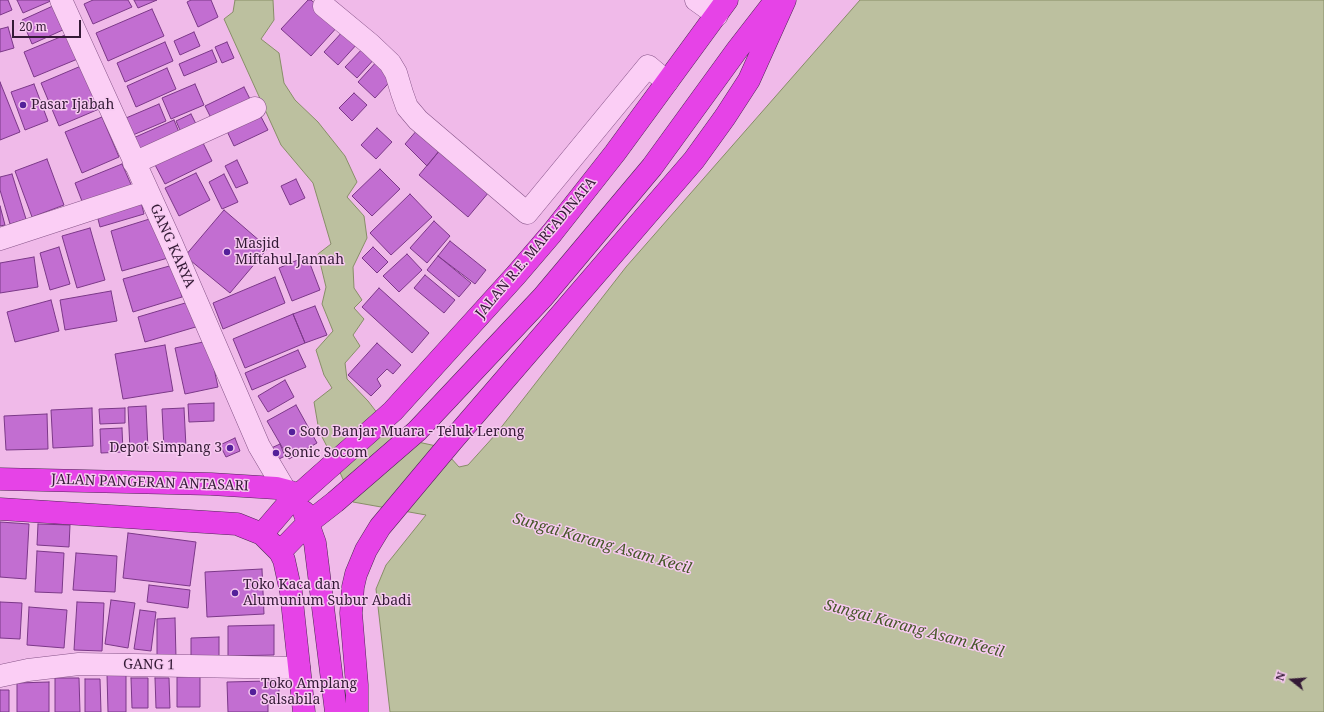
<!DOCTYPE html>
<style>
body{margin:0}
#map{position:relative;width:1324px;height:712px;overflow:hidden;background:#f0bae9;font-family:"Noto Serif",serif}
canvas{display:block}
.north{position:absolute;left:1272px;top:660px;width:40px;height:40px;-webkit-text-stroke:3px #f7caf1;paint-order:stroke;rotate:287deg;font-size:11px;font-weight:700;line-height:16px;text-align:center;color:#341a36}
.north::after{content:'';display:block;margin:auto;width:14px;height:18px;background:#341a36;clip-path:polygon(50% 0,100% 100%,50% 72%,0 100%)}
.scale{position:absolute;left:12px;top:20px;width:69px;height:18px;box-sizing:border-box;border:2px solid #341a36;border-top:0;padding-left:5px;font-size:12px;line-height:14px;white-space:nowrap;color:#341a36;-webkit-text-stroke:3px #f7caf1;paint-order:stroke}
</style>
<div id="map">
<canvas width="1324" height="712"></canvas>
<div class="north">N</div>
<div class="scale">20 m</div>
</div>
<script>
const ctx = document.querySelector('canvas').getContext('2d');
ctx.lineJoin = 'round';
function fill(path, color) {
  ctx.fillStyle = color;
  ctx.fill(path, 'evenodd');
}
function shape(rows) {
  const path = new Path2D();
  for (const r of rows) {
    path.moveTo(r[0], r[1]);
    for (let i = 2; i < r.length; i += 2) path.lineTo(r[i], r[i + 1]);
  }
  return path;
}
function stroke(path, color, width, dash) {
  ctx.strokeStyle = color;
  ctx.lineWidth = width;
  ctx.lineCap = dash ? 'butt' : 'round';
  ctx.setLineDash(dash || []);
  ctx.stroke(path);
}
function write(font, color, halo, rows, align = 'center') {
  ctx.font = font + ' "Noto Serif",serif';
  ctx.lineWidth = 3;
  ctx.setLineDash([]);
  ctx.textBaseline = 'middle';
  ctx.strokeStyle = halo;
  ctx.fillStyle = color;
  for (const [text, x, y, turn = 0] of rows) {
    ctx.save();
    ctx.translate(x, y);
    ctx.rotate((+turn || 0) * Math.PI / 180);
    ctx.textAlign = isNaN(turn) ? turn : align;
    if (halo) ctx.strokeText(text, 0, 0);
    ctx.fillText(text, 0, 0);
    ctx.restore();
  }
}
const water = shape([
 [235,0,273,0,274,20,261,39,279,53,284,83,295,100,318,122,345,156,357,182,347,197,364,216,367,238,353,267,354,288,362,300,354,308,364,319,353,335,360,346,345,363,347,379,368,401,388,427,404,439,441,447,459,467,468,465,496,434,626,267,860,0,1324,0,1324,712,390,712,376,589,386,565,426,515,353,502,338,468,319,431,314,402,332,388,324,375,316,350,333,331,322,304,326,287,318,254,331,244,313,183,281,145,224,19,233,12,235,0]
]);
fill(water, '#bcc09f');
stroke(water, '#878e67', 1);
const building = shape([
 [0,0,8,0,12,10,0,15,0,0],
 [17,0,53,0,23,13,17,0],
 [66,0,76,24,32,44,22,20,66,0],
 [93,0,128,0,132,7,93,24,84,4,93,0],
 [134,0,157,0,138,8,134,0],
 [191,0,211,0,218,17,198,27,187,2,191,0],
 [308,0,311,0,339,25,311,56,281,29,308,0],
 [152,9,164,36,108,61,96,33,152,9],
 [8,27,14,48,0,52,0,29,8,27],
 [344,30,358,43,338,65,324,52,344,30],
 [194,32,200,46,180,55,174,41,194,32],
 [70,33,80,58,34,77,24,52,70,33],
 [165,42,173,61,125,82,117,63,165,42],
 [227,42,234,58,222,63,215,47,227,42],
 [366,45,377,56,357,78,345,67,366,45],
 [212,50,217,62,184,76,179,64,212,50],
 [379,59,396,75,375,98,358,82,379,59],
 [81,66,99,109,59,126,41,83,81,66],
 [167,68,176,89,136,107,127,86,167,68],
 [0,82,20,132,0,140,0,82],
 [34,84,48,121,25,130,11,92,34,84],
 [195,84,204,105,171,119,162,98,195,84],
 [244,87,252,103,213,122,205,106,244,87],
 [354,93,367,105,352,121,339,108,354,93],
 [159,104,166,121,133,135,126,118,159,104],
 [259,113,268,130,234,146,226,129,259,113],
 [191,114,199,130,183,137,176,121,191,114],
 [102,117,119,157,82,173,65,132,102,117],
 [174,120,181,137,138,156,131,139,174,120],
 [377,128,392,142,376,159,361,145,377,128],
 [418,129,440,150,427,166,405,144,418,129],
 [200,137,212,161,165,184,153,161,200,137],
 [440,150,489,192,468,217,419,175,440,150],
 [47,159,64,205,32,217,15,171,47,159],
 [237,160,248,183,236,188,225,166,237,160],
 [122,164,133,189,85,209,75,183,122,164],
 [380,169,400,189,372,216,352,196,380,169],
 [196,173,210,200,179,216,165,188,196,173],
 [12,174,26,219,10,224,0,190,0,177,12,174],
 [224,174,238,202,222,209,209,182,224,174],
 [296,179,305,198,290,205,281,186,296,179],
 [410,194,432,217,391,255,370,233,410,194],
 [141,202,144,214,100,227,97,215,141,202],
 [0,206,5,225,0,226,0,206],
 [224,210,268,248,230,293,185,256,224,210],
 [156,217,168,258,122,271,111,231,156,217],
 [434,221,450,236,427,263,410,248,434,221],
 [90,228,105,280,77,288,62,236,90,228],
 [450,241,486,270,475,284,438,256,450,241],
 [59,247,70,284,50,290,40,253,59,247],
 [373,247,388,262,377,273,362,258,373,247],
 [407,254,422,270,399,292,383,276,407,254],
 [307,256,320,290,292,301,279,268,307,256],
 [438,256,471,283,459,297,427,270,438,256],
 [34,257,38,287,0,293,0,263,34,257],
 [173,265,182,297,133,312,123,279,173,265],
 [425,275,455,300,444,313,414,288,425,275],
 [275,277,285,303,223,329,213,303,275,277],
 [379,288,429,333,412,353,362,307,379,288],
 [111,291,117,321,65,330,60,300,111,291],
 [51,300,59,331,15,342,7,312,51,300],
 [192,301,199,326,145,342,138,317,192,301],
 [315,306,327,335,305,343,293,314,315,306],
 [293,314,305,343,245,368,233,339,293,314],
 [208,341,218,387,185,394,175,348,208,341],
 [377,343,401,365,393,374,387,369,377,379,381,386,371,396,348,375,377,343],
 [165,345,173,391,123,399,115,354,165,345],
 [298,350,306,367,252,390,245,373,298,350],
 [285,380,294,397,268,412,258,396,285,380],
 [214,403,214,421,189,422,188,404,214,403],
 [296,405,317,443,289,459,267,421,296,405],
 [146,406,148,449,130,450,128,407,146,406],
 [92,408,93,446,53,448,51,410,92,408],
 [125,408,125,423,100,424,99,409,125,408],
 [184,408,186,447,164,448,162,409,184,408],
 [47,414,48,449,6,450,4,416,47,414],
 [122,428,123,452,101,453,100,429,122,428],
 [235,438,240,451,226,457,220,445,235,438],
 [280,444,285,456,273,462,267,450,280,444],
 [0,522,29,524,26,579,0,577,0,522],
 [38,524,70,525,69,547,37,545,38,524],
 [128,533,196,542,190,586,123,578,128,533],
 [37,551,64,553,62,593,35,592,37,551],
 [76,553,117,556,115,592,73,590,76,553],
 [262,569,264,614,207,617,205,572,262,569],
 [149,585,190,590,188,608,147,602,149,585],
 [111,600,135,603,128,648,105,644,111,600],
 [0,602,22,603,20,639,0,638,0,602],
 [77,602,104,603,102,651,74,650,77,602],
 [29,607,67,610,64,648,27,645,29,607],
 [140,610,156,612,151,651,134,649,140,610],
 [175,618,176,658,157,658,157,619,175,618],
 [274,625,274,655,228,656,228,626,274,625],
 [219,637,219,660,191,660,191,638,219,637],
 [107,674,126,674,126,712,108,712,107,674],
 [200,676,200,707,177,707,177,677,200,676],
 [55,678,79,678,80,712,55,712,55,678],
 [131,678,148,678,148,708,132,708,131,678],
 [155,678,169,678,170,708,156,708,155,678],
 [85,679,100,679,101,712,85,712,85,679],
 [268,681,268,683,279,683,279,700,268,700,268,712,228,712,227,682,268,681],
 [49,682,49,712,17,712,17,683,49,682],
 [0,690,9,690,9,712,0,712,0,690]
]);
fill(building, '#c26ed1');
stroke(building, '#7b3888', 1);
const street = shape([
 [61,0,171,242,259,446,285,490],
 [696,0,717,15],
 [324,6,370,44,390,63,396,73,402,93,407,107,418,120,527,213,648,66,667,82],
 [134,163,255,108],
 [0,239,147,191],
 [0,676,28,670,79,664,299,668]
]);
const highway = shape([
 [0,479,211,484,276,488,291,492,298,496],
 [0,509,237,524,262,534,280,552,284,560,291,592,304,712],
 [304,512,315,543,336,712],
 [262,534,286,506,393,411,516,275,552,233,615,153,727,0],
 [280,552,308,523,335,502,417,431,543,297,652,167,737,50,775,1],
 [357,712,357,685,351,613,353,587,356,574,366,550,380,527,452,441,694,160,725,117,749,80,785,0]
]);
stroke(street, '#865488', 23);
stroke(highway, '#502955', 23);
stroke(street, '#fbcef5', 22);
stroke(highway, '#e643e7', 22);
for (const [x, y, r, color] of [
 [23,105,4,"#54209a"],
 [227,252,4,"#54209a"],
 [292,432,4,"#54209a"],
 [230,448,4,"#54209a"],
 [276,453,4,"#54209a"],
 [235,593,4,"#54209a"],
 [253,692,4,"#54209a"]
]) {
  const dot = new Path2D();
  dot.arc(x, y, r, 0, 2 * Math.PI);
  ctx.fillStyle = color;
  ctx.fill(dot);
  stroke(dot, '#f7caf1', 1.5);
}
write('14px', '#341a36', '#f7caf1', [
 ["Pasar Ijabah",31,105],
 ["Masjid",235,244],
 ["Miftahul Jannah",235,260],
 ["Soto Banjar Muara - Teluk Lerong",300,432],
 ["Depot Simpang 3",222,448,"right"],
 ["Sonic Socom",284,453],
 ["Toko Kaca dan",243,585],
 ["Alumunium Subur Abadi",243,601],
 ["Toko Amplang",261,684],
 ["Salsabila",261,700]
], 'left');
write('14px', '#341a36', '#f7caf1', [
 ["GANG KARYA",172,246,66],
 ["JALAN R.E. MARTADINATA",536,248,-50],
 ["JALAN PANGERAN ANTASARI",150,483,2],
 ["GANG 1",149,665,1]
]);
write('italic 15px', '#455728', '#f7caf1', [
 ["Sungai Karang Asam Kecil",602,544,16],
 ["Sungai Karang Asam Kecil",914,629,15]
]);
</script>
